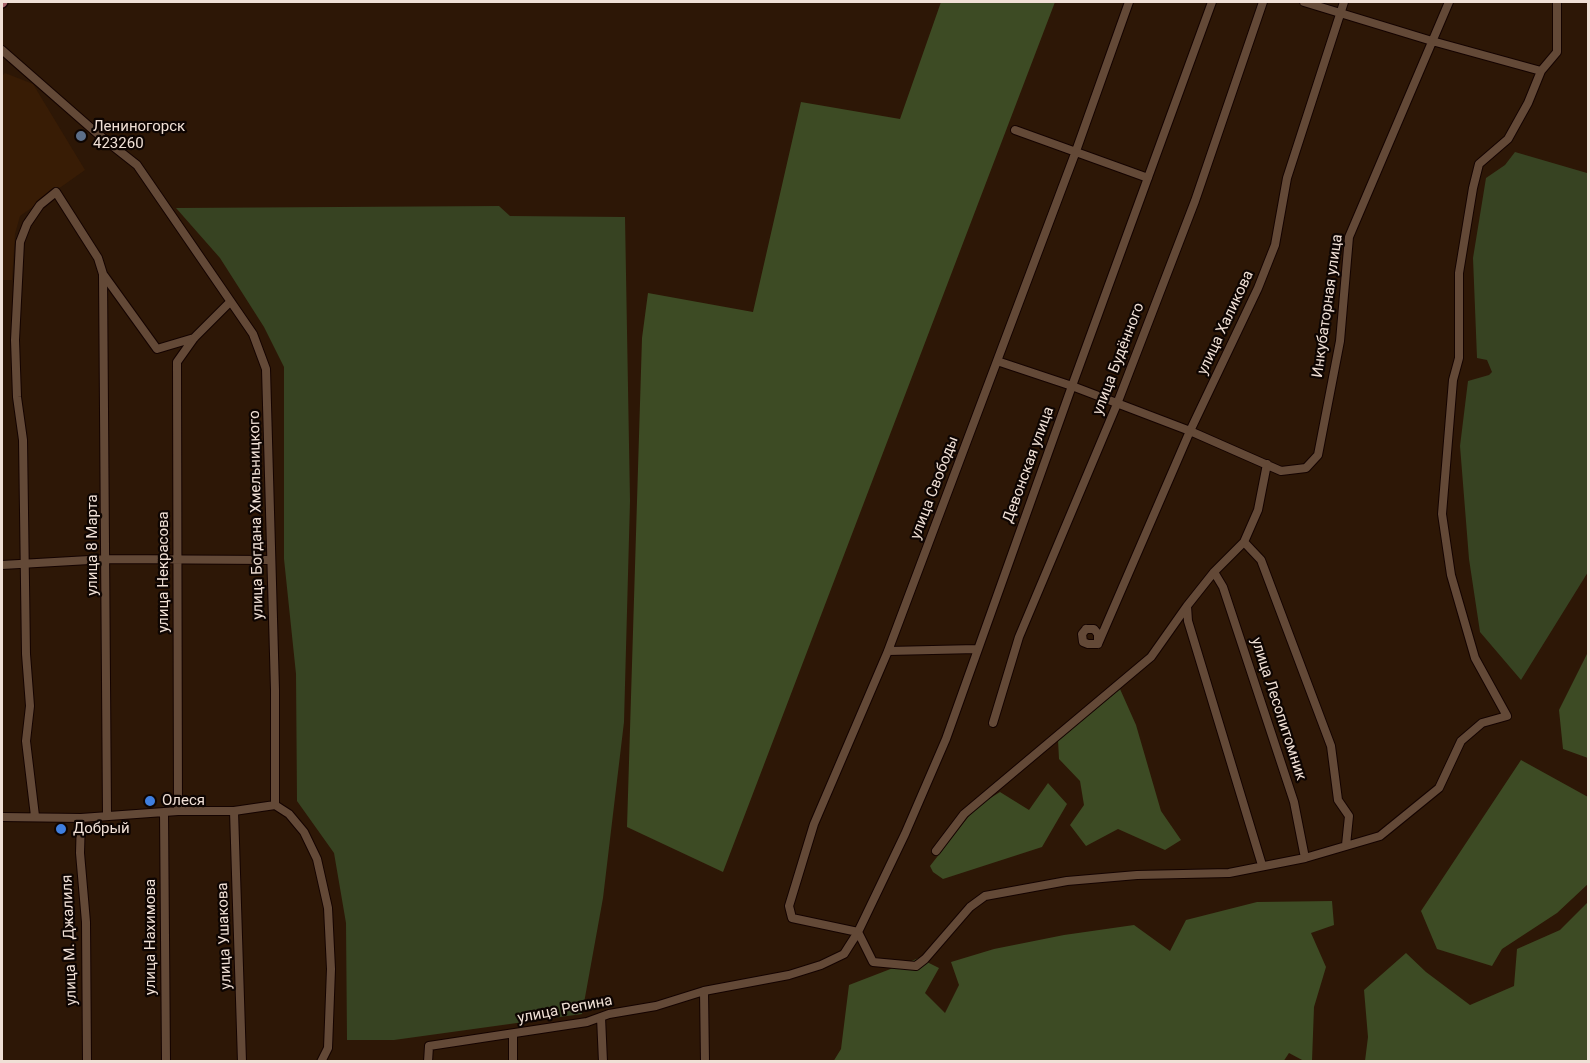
<!DOCTYPE html>
<meta charset="utf-8">
<style>
body{margin:0}
#map{position:relative;width:1590px;height:1063px;overflow:hidden;background:#2d1706;font-family:Roboto,sans-serif}
canvas{display:block}
.frame{position:absolute;inset:0;border:3px solid #f0e0d6;pointer-events:none}
</style>
<div id="map">
<canvas width="1590" height="1063"></canvas>
<div class="frame"></div>
</div>
<script>
const ctx = document.querySelector('canvas').getContext('2d');
ctx.lineJoin = 'round';
function fill(path, color) {
  ctx.fillStyle = color;
  ctx.fill(path, 'evenodd');
}
function shape(rows) {
  const path = new Path2D();
  for (const r of rows) {
    path.moveTo(r[0], r[1]);
    for (let i = 2; i < r.length; i += 2) path.lineTo(r[i], r[i + 1]);
  }
  return path;
}
function stroke(path, color, width, dash) {
  ctx.strokeStyle = color;
  ctx.lineWidth = width;
  ctx.lineCap = dash ? 'butt' : 'round';
  ctx.setLineDash(dash || []);
  ctx.stroke(path);
}
function write(font, color, halo, rows, align = 'center') {
  ctx.font = font + ' Roboto,sans-serif';
  ctx.lineWidth = 4.5;
  ctx.setLineDash([]);
  ctx.textBaseline = 'middle';
  ctx.strokeStyle = halo;
  ctx.fillStyle = color;
  for (const [text, x, y, turn = 0] of rows) {
    ctx.save();
    ctx.translate(x, y);
    ctx.rotate((+turn || 0) * Math.PI / 180);
    ctx.textAlign = isNaN(turn) ? turn : align;
    if (halo) ctx.strokeText(text, 0, 0);
    ctx.fillText(text, 0, 0);
    ctx.restore();
  }
}
fill(shape([
 [5,73,33,84,85,170,20,216,15,234,12,280,2,280,2,76]
]), '#381c05');
fill(shape([
 [1515,152,1587,173,1588,179,1588,572,1521,680,1480,632,1469,559,1460,446,1468,381,1489,375,1492,372,1487,360,1477,358,1473,258,1486,178,1505,165],
 [499,206,510,216,625,217,630,501,624,722,603,898,582,1014,394,1040,347,1040,346,923,334,853,297,801,296,674,284,559,284,367,264,327,220,258,176,208]
]), '#374322');
fill(shape([
 [941,2,1055,2,723,872,627,827,642,338,648,293,753,312,801,102,900,119],
 [1588,652,1588,758,1563,749,1559,710],
 [1120,689,1136,725,1161,811,1181,840,1165,850,1118,829,1086,846,1070,825,1084,805,1080,781,1059,759,1058,740],
 [1521,760,1588,797,1588,884,1557,913,1502,949,1492,966,1437,949,1421,911],
 [1048,783,1067,804,1042,847,943,879,933,872,930,866,976,807,1000,792,1029,810],
 [1332,901,1334,925,1311,933,1326,967,1314,1007,1312,1061,1304,1061,1289,1053,1283,1062,833,1062,841,1049,849,985,919,958,939,968,925,993,945,1013,959,985,951,962,994,949,1064,935,1134,925,1170,951,1186,920,1257,902],
 [1588,902,1588,1061,1365,1061,1368,1037,1364,990,1406,953,1426,972,1470,1005,1514,986,1517,949,1560,930]
]), '#3d4b24');
const minor = shape([
 [1304,2,1432,41,1541,71],
 [2,50,99,135,137,165,253,334,266,369,275,690,275,805,289,814,304,832,317,859,328,908,331,969,328,1048,321,1062],
 [1015,130,1148,178],
 [103,275,107,816],
 [997,361,1072,386,1190,431,1281,471,1306,468,1318,455,1340,341,1349,237,1449,2],
 [1244,542,1261,560,1331,746,1338,800,1349,816,1346,845],
 [2,565,107,559,270,560],
 [1214,572,1223,587,1294,802,1305,858],
 [1086,629,1094,629,1098,634,1098,644,1088,644,1083,642,1082,634,1086,629],
 [1098,644,1190,431,1258,288,1275,245,1287,178,1344,2],
 [888,651,977,649],
 [993,723,1019,637,1117,404,1195,201,1263,2],
 [178,811,177,362,194,338,230,302],
 [234,811,242,1062],
 [164,812,166,1062],
 [35,816,26,741,30,706,26,654,23,440,17,397,15,340,20,242,27,224,40,205,56,192,98,258,103,274,157,349,194,338],
 [2,817,81,818,178,811,234,811,275,805],
 [81,818,80,853,86,922,87,1062],
 [936,851,964,814,1151,657,1187,606],
 [1262,865,1188,621,1187,606,1214,572,1244,542,1258,510,1267,464],
 [858,932,873,962,916,966,925,959,970,907,985,896,1067,881,1137,875,1229,873,1305,858,1380,836,1439,788,1461,741,1482,723,1507,716,1475,658,1451,575,1442,514,1453,380,1459,358,1459,273,1473,188,1479,164,1508,139,1528,103,1541,71,1557,52,1557,2],
 [858,932,792,918,789,906,814,824,888,651,1076,151,1129,2],
 [704,991,705,1062],
 [601,1017,603,1062],
 [428,1062,429,1046,587,1022,609,1014,656,1006,704,991,789,975,821,965,844,954,858,932,905,834,946,739,1072,386,1212,2],
 [513,1062,513,1034]
]);
const major = shape([
 [2,3,3,2]
]);
stroke(minor, '#140300', 10);
stroke(major, '#140300', 12);
stroke(minor, '#634937', 8);
stroke(major, '#a66369', 9);
for (const [x, y, r, color] of [
 [81,136,6,"#5c6f8a"],
 [150,801,6,"#3f7fe0"],
 [61,829,6,"#3f7fe0"]
]) {
  const dot = new Path2D();
  dot.arc(x, y, r, 0, 2 * Math.PI);
  ctx.fillStyle = color;
  ctx.fill(dot);
  stroke(dot, '#0e0502', 2);
}
write('15px', '#f0e0d6', '#0e0502', [
 ["Лениногорск",93,127],
 ["423260",93,144],
 ["Олеся",162,801],
 ["Добрый",73,829]
], 'left');
write('15px', '#f0e0d6', '#0e0502', [
 ["Инкубаторная улица",1328,306,-82],
 ["улица Халикова",1226,323,-65],
 ["улица Будённого",1119,359,-69],
 ["Девонская улица",1029,465,-70],
 ["улица Свободы",935,488,-69],
 ["улица Богдана Хмельницкого",257,515,-91],
 ["улица 8 Марта",93,545,-90],
 ["улица Некрасова",164,572,-90],
 ["улица Лесопитомник",1278,709,72],
 ["улица Ушакова",225,936,-92],
 ["улица Нахимова",151,937,-90],
 ["улица М. Джалиля",70,940,-92],
 ["улица Репина",565,1010,-11]
]);
</script>
